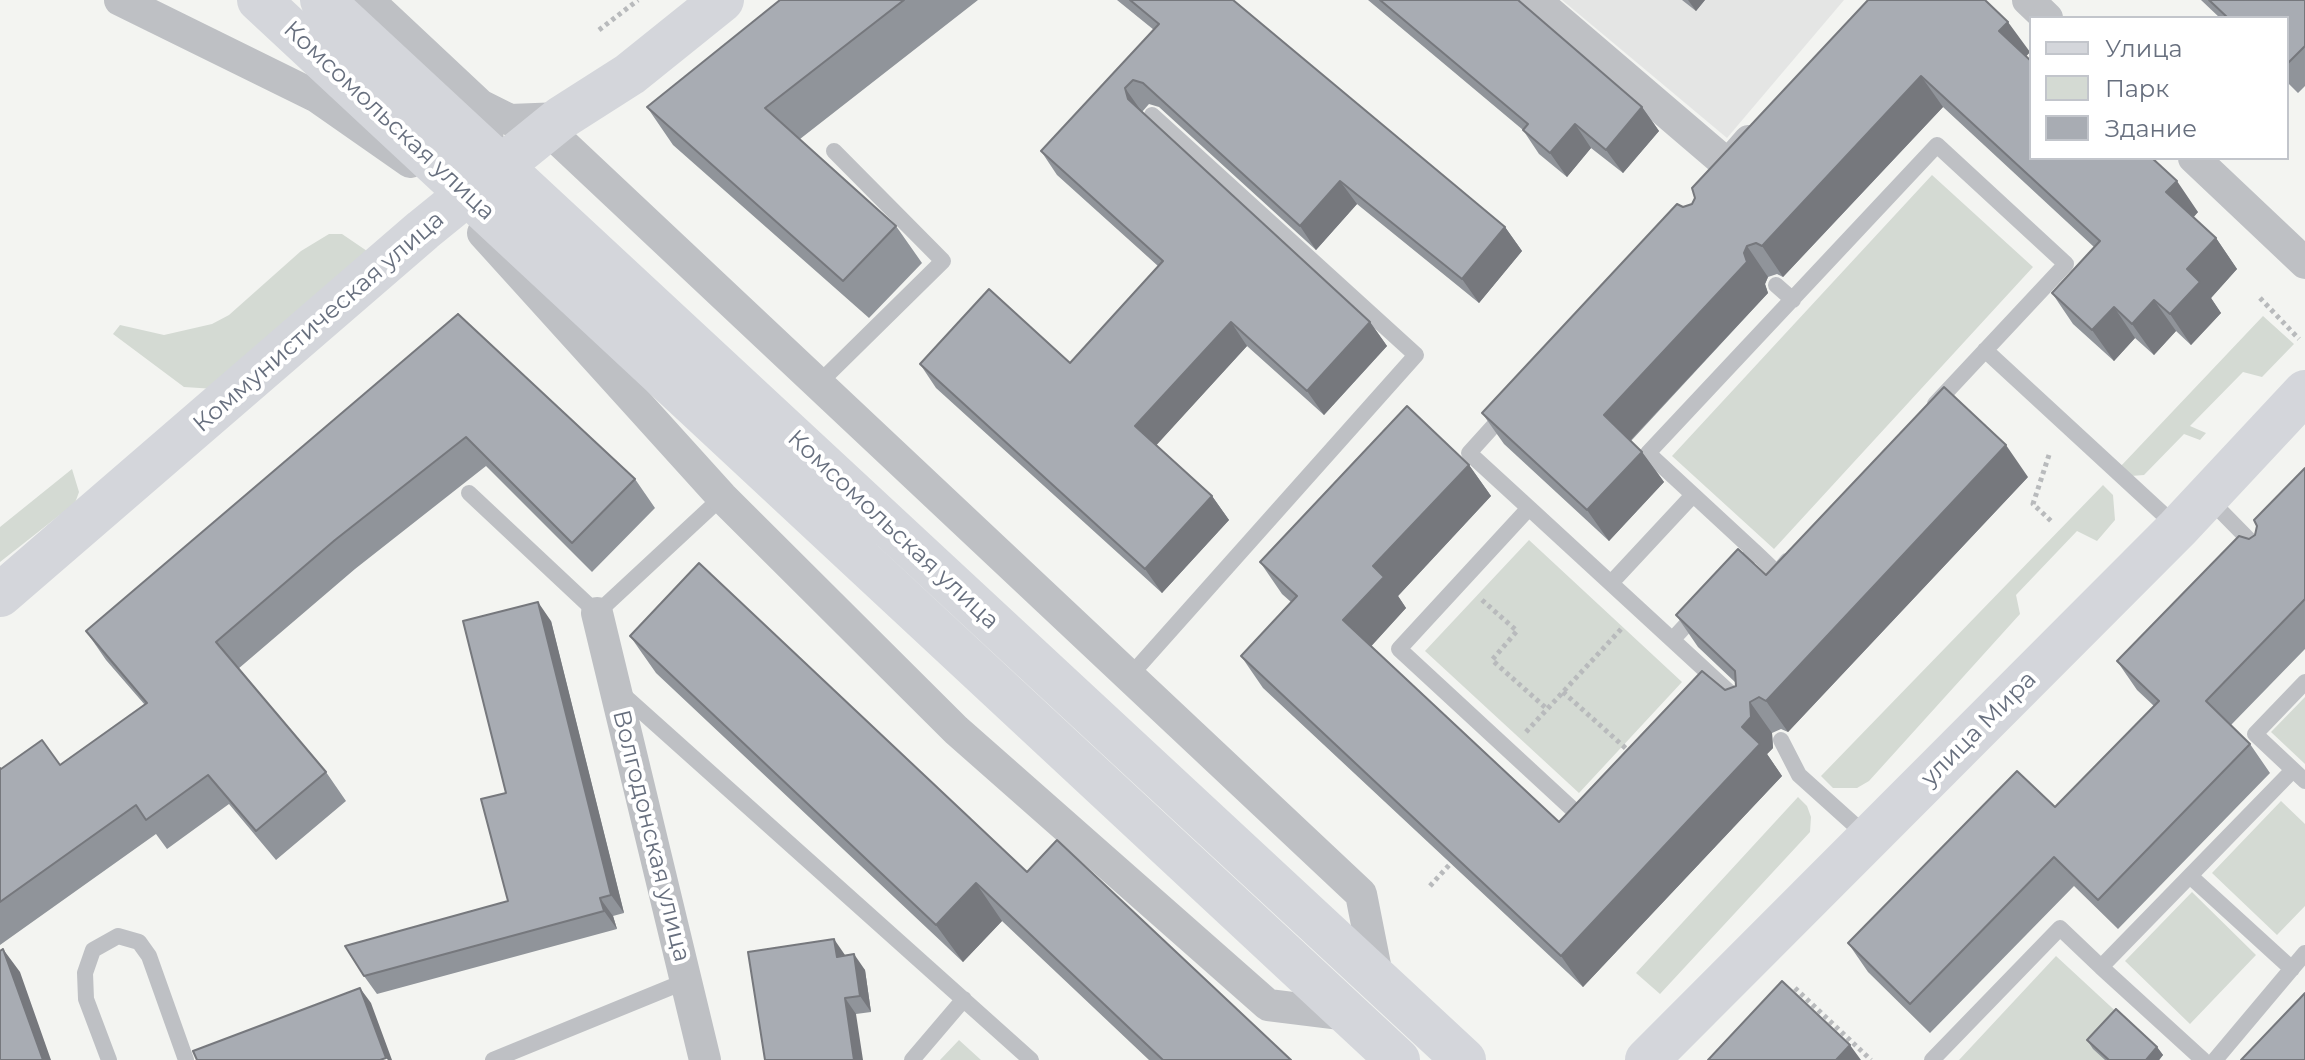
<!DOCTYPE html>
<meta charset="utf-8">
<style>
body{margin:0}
#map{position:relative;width:2305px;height:1060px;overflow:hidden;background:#f3f4f1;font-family:Montserrat,sans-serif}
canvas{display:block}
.legend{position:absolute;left:2029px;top:16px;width:260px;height:144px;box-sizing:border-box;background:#fff;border:2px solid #c2c5cb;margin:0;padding:10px 14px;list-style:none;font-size:24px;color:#676f7e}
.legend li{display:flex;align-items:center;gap:16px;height:40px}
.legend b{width:40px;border:2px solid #c2c5cb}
</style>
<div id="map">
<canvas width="2305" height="1060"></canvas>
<ul class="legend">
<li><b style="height:10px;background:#d4d6db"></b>Улица</li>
<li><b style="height:22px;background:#d4dad3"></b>Парк</li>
<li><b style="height:22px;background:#a8acb3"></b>Здание</li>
</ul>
</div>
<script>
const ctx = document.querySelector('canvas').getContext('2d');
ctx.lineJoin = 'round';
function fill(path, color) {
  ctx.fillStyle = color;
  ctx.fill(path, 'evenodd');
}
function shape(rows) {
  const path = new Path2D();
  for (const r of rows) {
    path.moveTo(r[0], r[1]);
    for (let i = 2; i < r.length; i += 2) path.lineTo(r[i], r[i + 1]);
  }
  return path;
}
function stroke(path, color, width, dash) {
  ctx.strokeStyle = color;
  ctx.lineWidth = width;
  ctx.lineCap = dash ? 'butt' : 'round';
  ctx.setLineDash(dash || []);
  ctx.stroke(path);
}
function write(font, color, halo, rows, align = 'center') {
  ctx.font = font + ' Montserrat,sans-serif';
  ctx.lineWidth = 8;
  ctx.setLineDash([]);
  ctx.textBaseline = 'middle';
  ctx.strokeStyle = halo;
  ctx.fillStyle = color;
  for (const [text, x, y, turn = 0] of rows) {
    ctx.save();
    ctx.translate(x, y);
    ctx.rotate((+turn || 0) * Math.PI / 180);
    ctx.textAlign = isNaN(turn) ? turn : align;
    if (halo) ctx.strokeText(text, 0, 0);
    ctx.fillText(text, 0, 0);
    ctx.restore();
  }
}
fill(shape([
 [1562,0,1844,0,1727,138]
]), '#e4e5e4');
fill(shape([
 [1932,175,2033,267,1774,549,1672,456],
 [329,234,342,234,367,251,215,389,184,387,113,334,120,325,164,335,212,324,229,315,301,251],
 [2263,316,2294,344,2262,377,2243,372,2190,426,2206,433,2200,440,2184,434,2144,475,2131,476,2120,467],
 [72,469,79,492,75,503,0,562,0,527],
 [2103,485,2113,495,2115,520,2097,541,2077,531,2016,595,2020,614,1869,781,1857,788,1833,788,1821,776],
 [1529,540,1682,682,1579,793,1425,651],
 [2305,697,2305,764,2271,732],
 [1798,797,1807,806,1811,817,1810,832,1660,994,1636,973],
 [2281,801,2305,824,2305,906,2277,935,2212,873],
 [2192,892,2256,955,2190,1024,2125,961],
 [2056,956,2163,1055,2159,1060,1959,1060],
 [959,1040,981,1060,940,1060]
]), '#d4dad3');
stroke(shape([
 [599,30,638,0],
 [2260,298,2299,339],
 [2049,455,2033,504,2051,521],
 [1482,600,1517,631,1492,660,1547,709],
 [1563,692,1631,753],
 [1526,732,1623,627],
 [1430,886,1451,863],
 [1795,988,1871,1060]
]), '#b8babc', 5, [4, 4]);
stroke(shape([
 [1776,285,1793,300],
 [1985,350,2177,527],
 [817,385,943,261,834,151],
 [1507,411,1469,453,1529,508],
 [469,493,597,613,722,497],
 [2208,498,2262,553],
 [1754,551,1648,453,1937,145,2066,264,1935,404],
 [1734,574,1754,551,1777,573,1787,561],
 [1611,583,1693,495],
 [1673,639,1699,611],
 [1129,677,1416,355,1152,115],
 [2305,682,2255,734,2305,781],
 [620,692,1031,1060],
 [1781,740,1799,775,1869,838],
 [1587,813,1582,818,1399,649,1529,508,1742,704],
 [2190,876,2292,969],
 [2101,967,2203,1060],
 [109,1060,86,999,85,973,93,950,118,936,139,942,149,956,186,1060],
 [493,1060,686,981],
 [912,1060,964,999],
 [1932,1060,2060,928,2101,967,2293,770],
 [2215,1060,2305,953]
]), '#bec0c4', 16);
stroke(shape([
 [120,0,317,97,410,162],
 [368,0,480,105,491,153,488,164],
 [1535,0,1728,165,1749,141],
 [2028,0,2047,18],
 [480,105,510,120,561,118],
 [547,129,1361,894,1378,980],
 [2194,158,2305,263],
 [483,233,722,497,956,730,1268,1005,1349,1015],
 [597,613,705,1060]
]), '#bec0c4', 32);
stroke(shape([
 [0,595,423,230,561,118,630,74,722,0],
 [1647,1060,2178,528,2305,392]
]), '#d4d6db', 44);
stroke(shape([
 [259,0,1398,1060],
 [322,0,1464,1060]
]), '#d4d6db', 44);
fill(shape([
 [780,0,978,0,800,139,896,226,922,263,869,318,673,145,647,107],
 [1117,0,1233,0,1505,227,1522,251,1479,303,1357,204,1316,250,1159,107,1149,104,1142,112,1370,322,1387,346,1324,415,1247,346,1156,445,1212,496,1229,520,1162,593,936,388,920,364,1070,363,1158,266,1057,175,1041,151,1154,30],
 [1368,0,1518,0,1642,107,1659,131,1623,173,1591,148,1567,177,1539,154,1523,130],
 [1682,0,1705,0,1696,11],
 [1868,0,2030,52,2026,56,2031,158,2198,212,2193,218,2216,238,2237,269,2211,298,2221,313,2191,345,2176,331,2154,355,2135,338,2114,361,2073,324,2052,293,2094,247,1943,107,1783,277,1777,274,1768,277,1765,284,1768,293,1631,441,1642,452,1664,482,1609,541,1504,444,1482,413,1683,207,1692,204],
 [2201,0,2305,0,2305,86,2298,93,2287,82,2287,18,2220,18],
 [458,314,635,479,655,508,592,572,486,466,355,569,238,669,326,772,346,801,276,860,229,804,167,849,156,834,0,945,0,768,1,769,60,765,145,705,106,660,86,631],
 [1469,465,1491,496,1398,596,1406,608,1371,646,1559,822,1725,690,1736,686,1736,683,1698,647,1676,615,1766,575,2028,477,1788,732,1781,729,1772,733,1773,748,1767,754,1782,776,1583,987,1263,688,1241,656,1291,602,1282,594,1260,562],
 [2305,468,2305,649,2231,725,2250,744,2270,773,2118,929,2074,886,1930,1033,1868,972,1848,943,2055,807,2154,706,2137,690,2117,661,2249,539,2255,535],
 [551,621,624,913,613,916,617,929,377,994,364,976,508,901,506,793],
 [630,636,1027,872,1291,1060,1149,1060,1002,921,963,962,656,673],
 [845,955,865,970,871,1012,856,1014,765,1060],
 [2087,1040,2157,1047,2163,1055,2159,1060,2105,1060,2093,1049]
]), '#90949a');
fill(shape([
 [1688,0,1705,0,1696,11],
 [2008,22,2030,52,2021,62,1999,31],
 [1921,76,1943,107,1783,277,1762,246],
 [1125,88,1142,112,1128,99],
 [1642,107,1659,131,1623,173,1606,150],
 [1575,124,1591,148,1567,177,1550,153],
 [1340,181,1357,204,1316,250,1300,226],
 [2177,181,2198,212,2188,223,2166,192],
 [1505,227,1522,251,1479,303,1462,279],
 [2216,238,2237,269,2211,298,2221,313,2191,345,2170,314,2187,269],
 [1747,246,1768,277,1765,284,1768,293,1625,446,1604,415,1744,253],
 [2154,300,2176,331,2154,355,2132,324],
 [2114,307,2135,338,2114,361,2092,330],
 [1231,322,1247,346,1152,450,1135,426],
 [1370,322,1387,346,1324,415,1307,391],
 [2006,445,2028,477,1788,732,1766,701],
 [1642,452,1664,482,1609,541,1587,510],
 [1469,465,1491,496,1398,596,1406,608,1366,652,1343,620,1373,566],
 [1212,496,1229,520,1162,593,1145,569],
 [538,602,551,621,624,913,611,895],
 [1750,702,1772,733,1773,748,1767,754,1782,776,1583,987,1561,956,1742,727],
 [976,883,1002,921,963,962,936,925],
 [600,898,613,916,617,929,604,911],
 [834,939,845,955,837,957],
 [3,949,20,972,51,1060,43,1060],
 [854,954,865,970,871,1012,860,996],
 [360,988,371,1003,392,1060,388,1060,386,1058],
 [845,998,856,1014,863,1060,854,1060],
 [1850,1045,1861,1060,1836,1060],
 [2157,1047,2163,1055,2159,1060,2146,1060]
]), '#76787d');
const building = shape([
 [780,0,904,0,765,108,896,226,843,281,647,107,780,0],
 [1130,0,1233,0,1505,227,1462,279,1340,181,1300,226,1143,83,1133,80,1125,88,1128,99,1370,322,1307,391,1231,322,1135,426,1212,496,1145,569,920,364,989,289,1070,363,1163,261,1041,151,1159,24,1130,0],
 [1380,0,1518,0,1642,107,1606,150,1575,124,1550,153,1523,130,1528,124,1380,0],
 [1868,0,1985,0,2008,22,1999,31,2031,61,2031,158,2152,158,2177,181,2166,192,2216,238,2187,269,2200,282,2170,314,2154,300,2132,324,2114,307,2092,330,2052,293,2100,241,1921,76,1762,246,1756,243,1747,246,1744,253,1747,262,1604,415,1642,452,1587,510,1482,413,1677,204,1683,207,1692,204,1695,198,1692,188,1868,0],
 [2209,0,2305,0,2305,46,2287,64,2287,18,2228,18,2209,0],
 [458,314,635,479,572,543,466,437,335,540,216,642,326,772,256,831,208,775,146,820,136,805,0,902,0,768,1,769,42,740,60,765,147,703,86,631,458,314],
 [1944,387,2006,445,1766,701,1759,697,1750,702,1751,717,1742,727,1760,744,1561,956,1241,656,1297,596,1260,562,1407,406,1469,465,1373,566,1384,577,1343,620,1559,822,1702,671,1725,690,1736,686,1735,671,1676,615,1738,549,1766,575,1944,387],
 [2305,468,2305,599,2206,701,2250,744,2098,900,2054,857,1910,1004,1848,943,2017,771,2055,807,2159,701,2117,661,2239,536,2249,539,2255,535,2257,526,2254,520,2305,468],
 [699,563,1027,872,1057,840,1291,1060,1163,1060,976,883,936,925,630,636,699,563],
 [538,602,611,895,600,898,604,911,364,976,345,946,508,901,481,799,506,793,463,621,538,602],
 [834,939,837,957,854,954,860,996,845,998,854,1060,765,1060,748,952,834,939],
 [3,949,43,1060,0,1060,0,951,3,949],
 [1782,981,1850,1045,1836,1060,1708,1060,1782,981],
 [360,988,386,1058,380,1060,197,1060,193,1051,360,988],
 [2305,993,2305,1060,2241,1060,2305,993],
 [2116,1009,2157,1047,2146,1060,2109,1060,2087,1040,2116,1009]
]);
fill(building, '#a8acb3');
stroke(building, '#76787d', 2);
write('24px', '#676f7e', '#fff', [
 ["Комсомольская улица",389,121,43],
 ["Коммунистическая улица",319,322,-41],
 ["Комсомольская улица",893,530,43],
 ["улица Мира",1979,729,-45],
 ["Волгодонская улица",651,836,76]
]);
</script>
